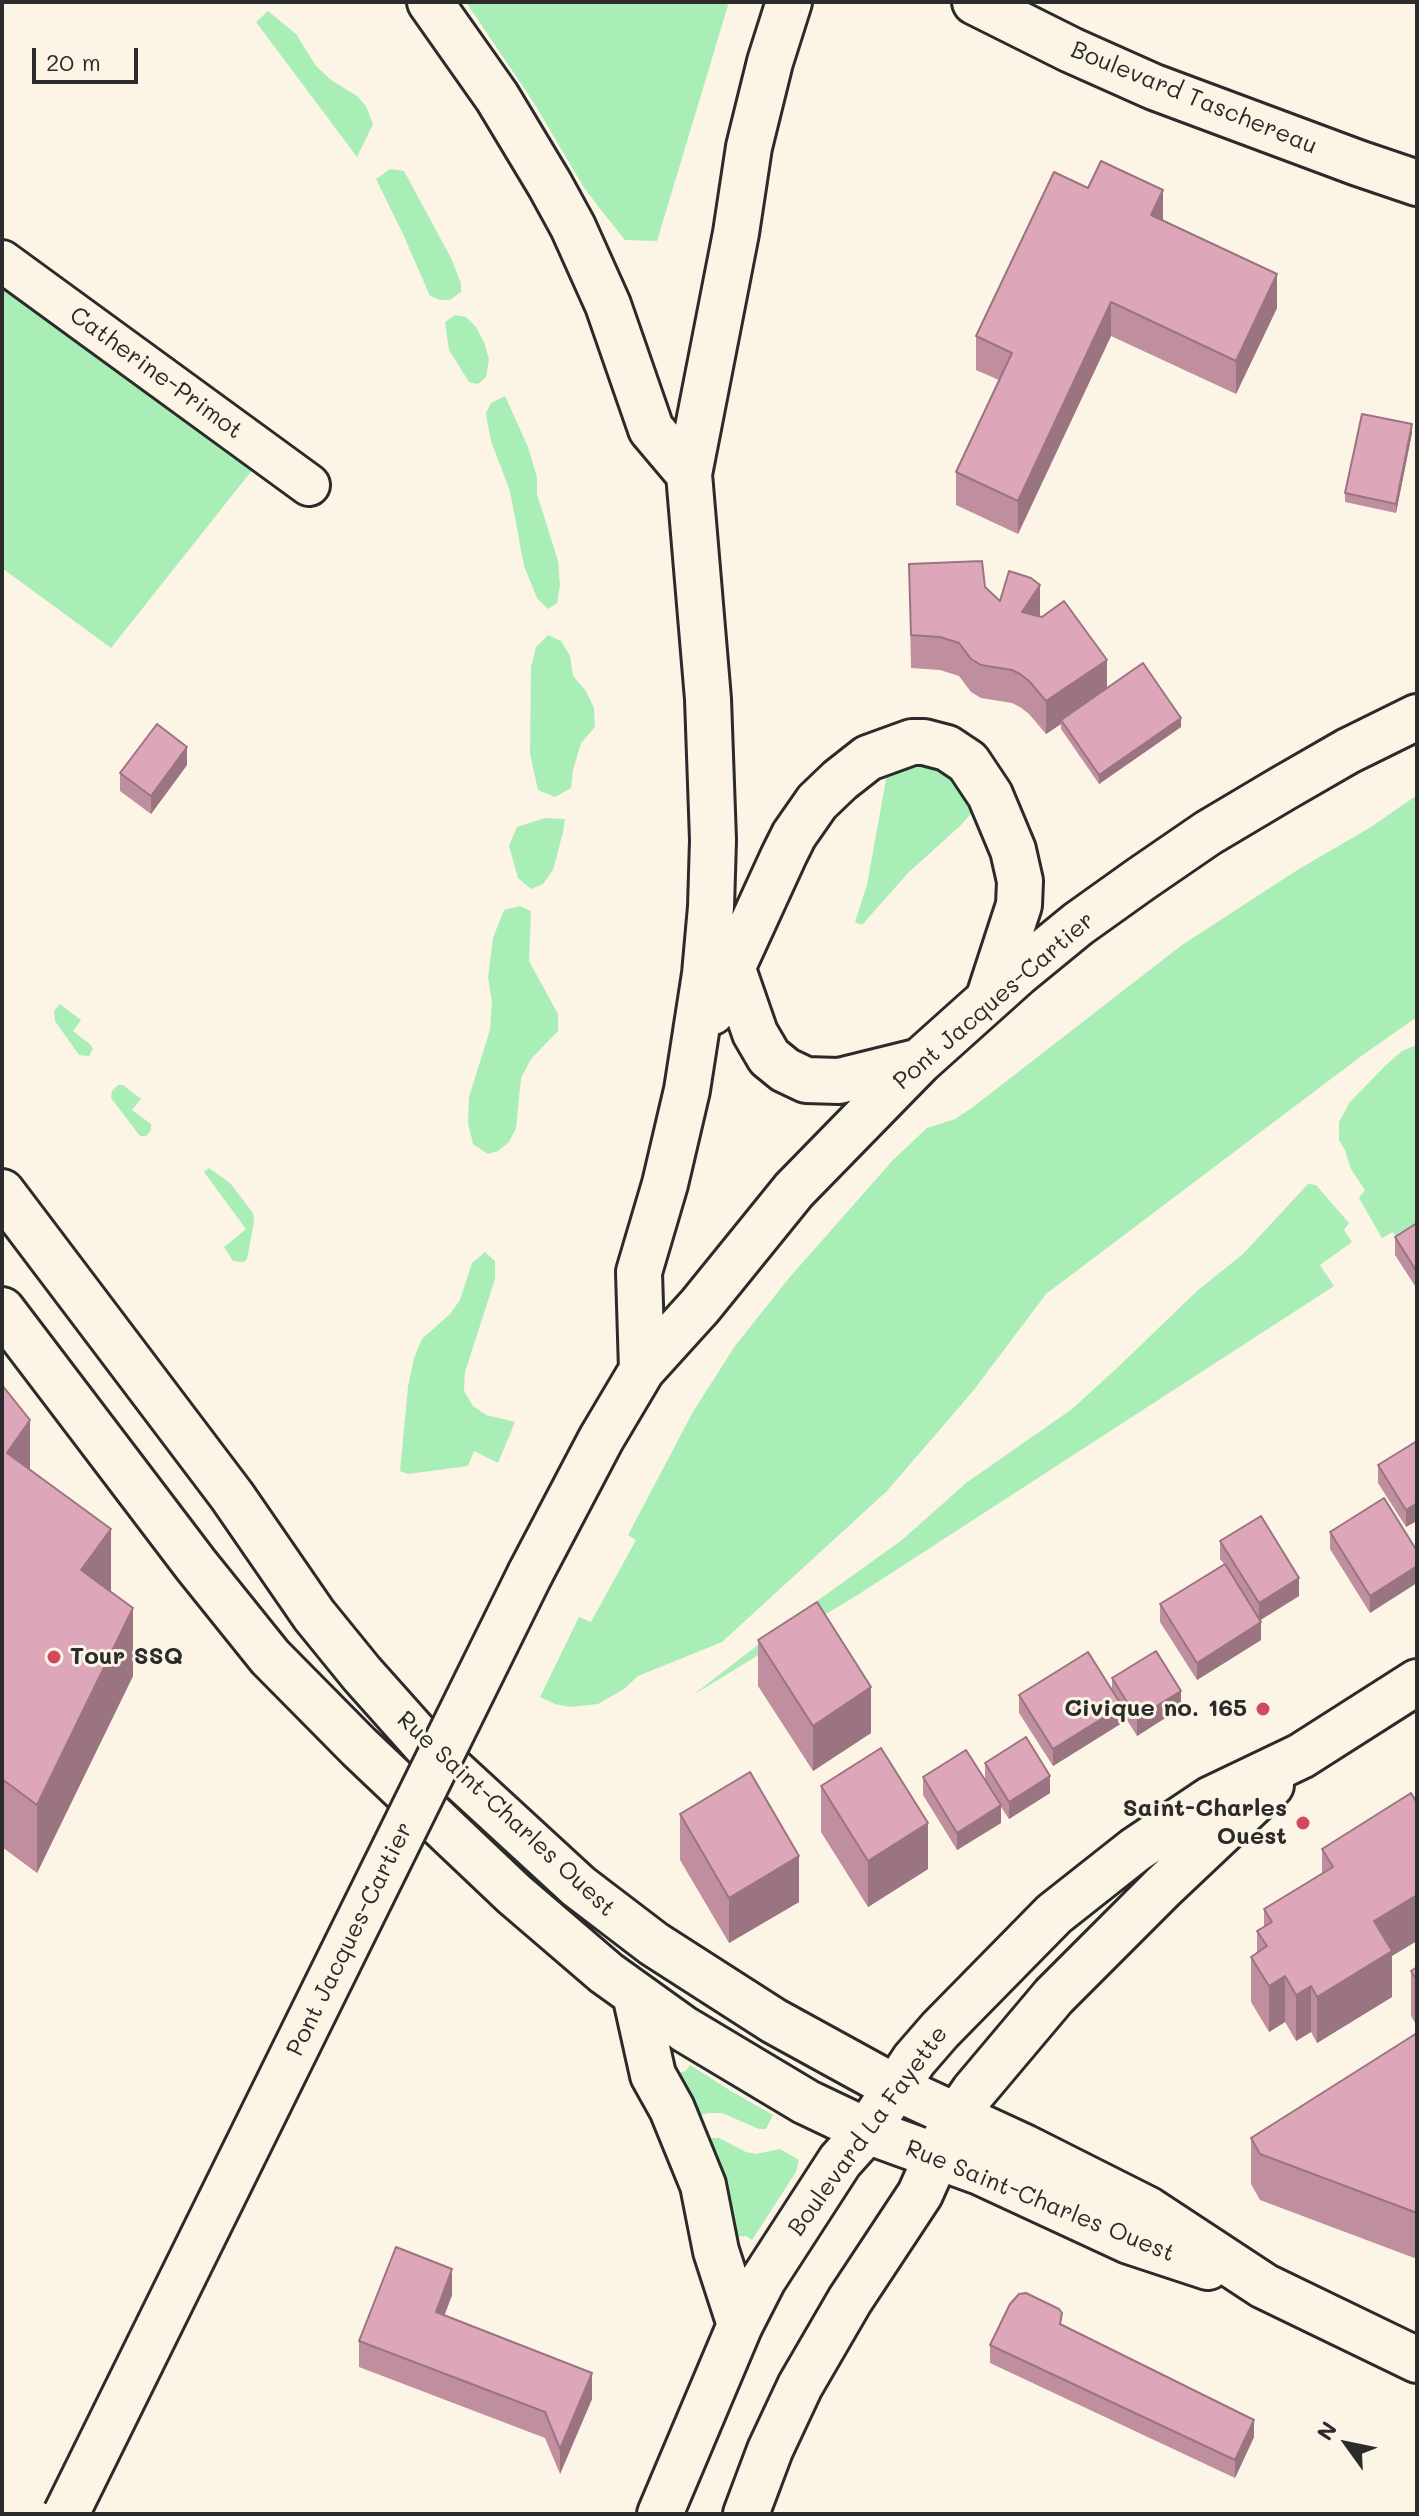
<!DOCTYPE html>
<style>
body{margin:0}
#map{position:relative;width:1419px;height:2516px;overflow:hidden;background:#fcf5e5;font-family:Mali,sans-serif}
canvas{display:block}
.frame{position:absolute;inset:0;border:4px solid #2b2b2b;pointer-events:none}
.north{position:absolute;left:1307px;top:2404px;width:80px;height:80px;-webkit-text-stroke:6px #fcf5e5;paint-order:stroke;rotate:303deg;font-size:22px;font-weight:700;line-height:32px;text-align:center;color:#2b2b2b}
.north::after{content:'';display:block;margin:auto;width:28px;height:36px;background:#2b2b2b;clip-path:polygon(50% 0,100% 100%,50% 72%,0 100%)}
.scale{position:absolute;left:32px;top:48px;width:106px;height:36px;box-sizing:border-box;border:4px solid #2b2b2b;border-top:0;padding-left:10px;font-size:24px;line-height:28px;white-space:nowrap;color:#2b2b2b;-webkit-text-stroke:6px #fcf5e5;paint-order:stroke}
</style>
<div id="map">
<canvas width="1419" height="2516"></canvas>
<div class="frame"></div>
<div class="north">N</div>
<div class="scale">20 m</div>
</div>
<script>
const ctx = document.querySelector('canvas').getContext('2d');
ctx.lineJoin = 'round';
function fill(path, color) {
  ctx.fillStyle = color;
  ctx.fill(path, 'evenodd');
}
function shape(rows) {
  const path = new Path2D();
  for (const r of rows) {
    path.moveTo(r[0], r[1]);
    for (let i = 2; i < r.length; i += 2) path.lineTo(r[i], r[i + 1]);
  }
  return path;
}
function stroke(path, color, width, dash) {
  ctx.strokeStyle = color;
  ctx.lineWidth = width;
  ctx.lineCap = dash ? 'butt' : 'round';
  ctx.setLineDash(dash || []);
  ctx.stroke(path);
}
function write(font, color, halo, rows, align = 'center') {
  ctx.font = font + ' Mali,sans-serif';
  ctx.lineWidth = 6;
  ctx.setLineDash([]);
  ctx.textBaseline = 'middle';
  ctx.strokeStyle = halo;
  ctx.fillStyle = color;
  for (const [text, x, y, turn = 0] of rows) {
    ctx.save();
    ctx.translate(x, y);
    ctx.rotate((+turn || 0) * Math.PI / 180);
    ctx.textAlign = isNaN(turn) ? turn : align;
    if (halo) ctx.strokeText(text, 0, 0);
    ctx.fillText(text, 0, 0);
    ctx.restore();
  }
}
fill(shape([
 [466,2,729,2,657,241,625,240,601,210,583,186,534,103],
 [268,11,296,34,316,66,331,80,357,96,366,106,373,124,357,157,256,22],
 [390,169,404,171,451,258,461,283,461,292,450,300,440,300,430,296,403,234,376,179],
 [2,278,257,464,111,648,2,568],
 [455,315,466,317,476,327,484,342,489,359,486,377,478,384,469,382,449,350,445,322],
 [505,396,528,447,537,477,537,494,558,561,560,585,557,603,548,609,537,598,524,566,510,491,491,441,488,426,486,413,491,403],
 [548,635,561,641,570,656,573,676,586,691,594,708,595,727,581,743,573,770,571,788,555,797,538,790,530,754,531,667,536,647],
 [904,762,946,766,976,808,960,826,908,873,862,925,855,922,867,885,887,774],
 [1417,795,1417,1017,1360,1057,1046,1294,973,1391,887,1491,722,1642,638,1676,624,1689,598,1704,570,1707,555,1704,540,1697,579,1617,591,1622,636,1540,628,1535,694,1410,714,1379,735,1346,789,1278,893,1160,927,1128,955,1119,973,1107,1182,945,1299,869,1371,827],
 [545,818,565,819,563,832,553,870,543,884,531,889,518,878,509,846,517,827],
 [520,906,531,911,529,961,558,1014,558,1031,531,1059,521,1078,516,1128,509,1142,498,1151,488,1154,473,1144,468,1123,469,1097,490,1030,492,1002,488,978,493,938,504,910],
 [60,1004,81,1020,73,1031,91,1045,93,1049,89,1056,79,1055,55,1021,54,1011],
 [1417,1045,1417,1224,1396,1237,1393,1232,1382,1238,1359,1198,1365,1190,1351,1169,1345,1150,1339,1140,1339,1122,1350,1102,1385,1066,1402,1051],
 [118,1085,123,1085,141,1099,132,1110,151,1124,151,1130,146,1136,140,1136,111,1098,112,1091],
 [209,1168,230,1183,253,1213,254,1222,247,1259,244,1262,233,1261,224,1247,246,1229,204,1172],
 [1308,1184,1316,1185,1349,1223,1344,1230,1352,1242,1320,1265,1334,1286,859,1594,693,1695,785,1624,902,1540,966,1483,1072,1409,1116,1369,1197,1291,1243,1254],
 [485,1252,495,1261,495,1279,465,1372,464,1391,473,1406,486,1415,515,1422,498,1463,474,1451,468,1466,408,1474,400,1471,408,1387,414,1358,422,1339,450,1314,460,1300,472,1263],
 [690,2065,731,2091,773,2115,766,2129,759,2129,722,2113,708,2113,695,2117,672,2074,686,2071],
 [710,2138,719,2138,746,2152,756,2154,780,2149,799,2160,796,2172,752,2240,746,2236,730,2237,705,2141]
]), '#a9edb7');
const street = shape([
 [2,261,309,485]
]);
const secondary = shape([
 [2,1192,232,1496,314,1615,362,1674,428,1748,578,1886,654,1944,774,2021,896,2088,1024,2147,1147,2209,1264,2286,1417,2360],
 [2,1310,196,1565,270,1657,359,1747,514,1894,606,1973,684,2029,806,2102,867,2131,980,2172,1129,2241,1208,2267],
 [635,1994,653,2075,672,2109,703,2185,716,2251,740,2325],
 [943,2143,956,2117,974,2091,1054,1996,1163,1887,1271,1785],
 [660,2514,740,2325,763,2280,840,2161,867,2131,914,2060,940,2030,1054,1914,1135,1850,1211,1799,1301,1756,1417,1682]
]);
const primary = shape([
 [430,2,497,97,550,185,573,227,608,305,651,429,689,474],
 [728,955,755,1033,769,1057,785,1070,806,1080,839,1081,916,1062],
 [712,1012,784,855,794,835,817,802,840,780,868,758,912,742,924,742,947,748,968,762,990,795,1013,850,1020,881,1019,905,989,997],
 [642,1370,639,1272,665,1184,687,1090,705,974,711,907,713,840,708,699,689,474,736,233,749,147,770,62,789,2],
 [530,1574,601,1439,642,1370,700,1306,794,1190,920,1061,1017,974,1078,924,1141,879,1208,833,1282,789,1348,751,1417,717]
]);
const highway = shape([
 [975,2,1071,50,1154,87,1358,163,1417,183],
 [746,2514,770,2450,800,2386,850,2300,920,2194,937,2156]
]);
stroke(street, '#2b2b2b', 46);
stroke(secondary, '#2b2b2b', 50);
stroke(primary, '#2b2b2b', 50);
stroke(highway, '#2b2b2b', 50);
stroke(street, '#fcf5e5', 40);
stroke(secondary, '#fcf5e5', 44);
stroke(primary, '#fcf5e5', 44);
stroke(highway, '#fcf5e5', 44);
const primaryBridge = shape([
 [66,2514,530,1574]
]);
stroke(primaryBridge, '#2b2b2b', 50, []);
stroke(primaryBridge, '#fcf5e5', 44);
fill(shape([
 [1088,188,1163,221,1277,308,1236,394,1111,336,1018,534,956,505,956,472,999,380,976,370,976,336],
 [1412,433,1396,513,1345,502,1345,493],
 [909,564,985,587,1000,601,1040,616,1107,688,1181,727,1099,784,1061,729,1061,724,1046,734,1029,714,1020,707,1012,703,981,698,971,692,959,676,940,670,911,668],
 [187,765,151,814,120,791,120,773],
 [1417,1223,1417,1289,1395,1255,1395,1237],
 [2,1385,30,1469,111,1592,133,1676,37,1873,2,1847],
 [1417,1441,1406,1527,1378,1483,1378,1465],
 [1384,1498,1370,1613,1330,1549,1330,1532],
 [1220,1541,1299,1596,1260,1620,1261,1640,1197,1680,1160,1622,1160,1604,1224,1564,1220,1559],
 [758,1640,871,1733,813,1771,758,1686],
 [1112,1678,1181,1708,1137,1736,1122,1712,1122,1723,1053,1766,1019,1713,1019,1695,1112,1690],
 [985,1763,1050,1793,1009,1819,1001,1807,1001,1823,957,1850,923,1795,923,1777,985,1779],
 [821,1786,928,1869,868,1907,821,1832],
 [680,1814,799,1902,729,1943,680,1860],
 [1322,1849,1392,1956,1392,1997,1317,2043,1311,2032,1296,2041,1285,2022,1269,2032,1251,2002,1251,1957,1257,1952,1257,1931,1264,1927,1264,1909,1322,1873],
 [1417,1967,1417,2026,1411,2016,1411,1971],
 [1417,2033,1417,2259,1260,2200,1251,2184,1251,2138],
 [452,2295,444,2316,592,2399,560,2474,545,2438,359,2367,359,2341],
 [1062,2326,1254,2437,1235,2478,990,2363,990,2345]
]), '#bf8f9f');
fill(shape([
 [1163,190,1163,223,1151,215],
 [1277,274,1277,308,1236,394,1236,361],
 [1111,302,1111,336,1018,534,1018,501],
 [1412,424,1412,433,1396,513,1396,504],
 [1040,585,1040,618,1022,612],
 [1107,660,1107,693,1061,720,1061,724,1046,734,1046,701],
 [1181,718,1181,727,1099,784,1099,775],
 [187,747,187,765,151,814,151,796],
 [30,1420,30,1488,7,1453],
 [1417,1503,1417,1521,1406,1527,1406,1510],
 [111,1529,111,1597,81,1570],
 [1417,1566,1417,1583,1370,1613,1370,1596],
 [1299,1578,1299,1596,1259,1621,1259,1603],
 [133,1608,133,1676,37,1873,37,1805],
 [1261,1622,1261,1640,1197,1680,1197,1663],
 [871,1687,871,1733,813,1771,813,1726],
 [1181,1691,1181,1708,1137,1736,1137,1718],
 [1122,1706,1122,1723,1053,1766,1053,1749],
 [1050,1776,1050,1793,1009,1819,1009,1802],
 [1001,1805,1001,1823,957,1850,957,1833],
 [928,1823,928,1869,868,1907,868,1861],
 [799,1856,799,1902,729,1943,729,1898],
 [1417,1895,1417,1941,1392,1956,1392,1997,1317,2043,1317,1997,1374,1921],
 [1285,1976,1285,2022,1269,2032,1269,1986],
 [1311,1986,1311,2032,1296,2041,1296,1995],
 [452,2269,452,2295,436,2338,436,2312],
 [592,2373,592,2399,560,2474,560,2449],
 [1254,2420,1254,2437,1235,2478,1235,2460]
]), '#9b7482');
const building = shape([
 [1101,161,1163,190,1151,215,1277,274,1236,361,1111,302,1018,501,956,472,1012,353,976,336,1054,172,1088,188,1101,161],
 [1362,414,1412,424,1396,504,1345,493,1362,414],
 [982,561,985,587,1000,601,1009,571,1031,578,1040,585,1022,612,1042,617,1064,601,1107,660,1046,701,1029,681,1020,674,1012,670,981,665,971,659,959,643,940,637,911,635,909,564,982,561],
 [1143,663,1181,718,1099,775,1061,720,1143,663],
 [157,724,187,747,151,796,120,773,157,724],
 [1417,1223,1417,1272,1395,1237,1417,1223],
 [2,1385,30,1420,7,1453,111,1529,81,1570,133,1608,37,1805,2,1779,2,1385],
 [1417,1441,1417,1503,1406,1510,1378,1465,1417,1441],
 [1384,1498,1417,1551,1417,1566,1370,1596,1330,1532,1384,1498],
 [1261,1516,1299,1578,1259,1603,1220,1541,1261,1516],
 [1225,1564,1261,1622,1197,1663,1160,1604,1225,1564],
 [817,1602,871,1687,813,1726,758,1640,817,1602],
 [1156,1651,1181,1691,1137,1718,1112,1678,1156,1651],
 [1088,1652,1122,1706,1053,1749,1019,1695,1088,1652],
 [1026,1737,1050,1776,1009,1802,985,1763,1026,1737],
 [881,1748,928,1823,868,1861,821,1786,881,1748],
 [966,1750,1001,1805,957,1833,923,1777,966,1750],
 [750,1772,799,1856,729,1898,680,1814,750,1772],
 [1411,1793,1417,1803,1417,1895,1374,1921,1392,1951,1317,1997,1311,1986,1296,1995,1285,1976,1269,1986,1251,1957,1267,1946,1257,1931,1272,1922,1264,1909,1333,1867,1322,1849,1411,1793],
 [1417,1967,1417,1980,1411,1971,1417,1967],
 [1417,2033,1417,2213,1260,2154,1251,2138,1417,2033],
 [396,2247,452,2269,436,2312,592,2373,560,2449,545,2412,359,2341,396,2247],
 [1026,2293,1059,2309,1062,2313,1060,2324,1254,2420,1235,2460,990,2345,1010,2304,1019,2294,1026,2293]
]);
fill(building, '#dea6b9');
stroke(building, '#9b7482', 2);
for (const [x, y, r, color] of [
 [54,1657,8,"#d1495b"],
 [1263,1709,8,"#d1495b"],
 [1303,1823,8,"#d1495b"]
]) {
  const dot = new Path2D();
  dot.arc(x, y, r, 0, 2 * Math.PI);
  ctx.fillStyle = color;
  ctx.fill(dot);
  stroke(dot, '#fcf5e5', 3);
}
write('24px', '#2b2b2b', '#fcf5e5', [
 ["Boulevard Taschereau",1194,98,22],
 ["Catherine-Primot",156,373,36],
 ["Pont Jacques-Cartier",994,1001,-41],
 ["Rue Saint-Charles Ouest",506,1814,43],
 ["Pont Jacques-Cartier",350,1939,-64],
 ["Boulevard La Fayette",868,2131,-54],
 ["Rue Saint-Charles Ouest",1040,2201,22]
]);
write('bold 24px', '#2b2b2b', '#fcf5e5', [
 ["Tour SSQ",70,1657,"left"],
 ["Civique no. 165",1247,1709],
 ["Saint-Charles",1287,1809],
 ["Ouest",1287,1837]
], 'right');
</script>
